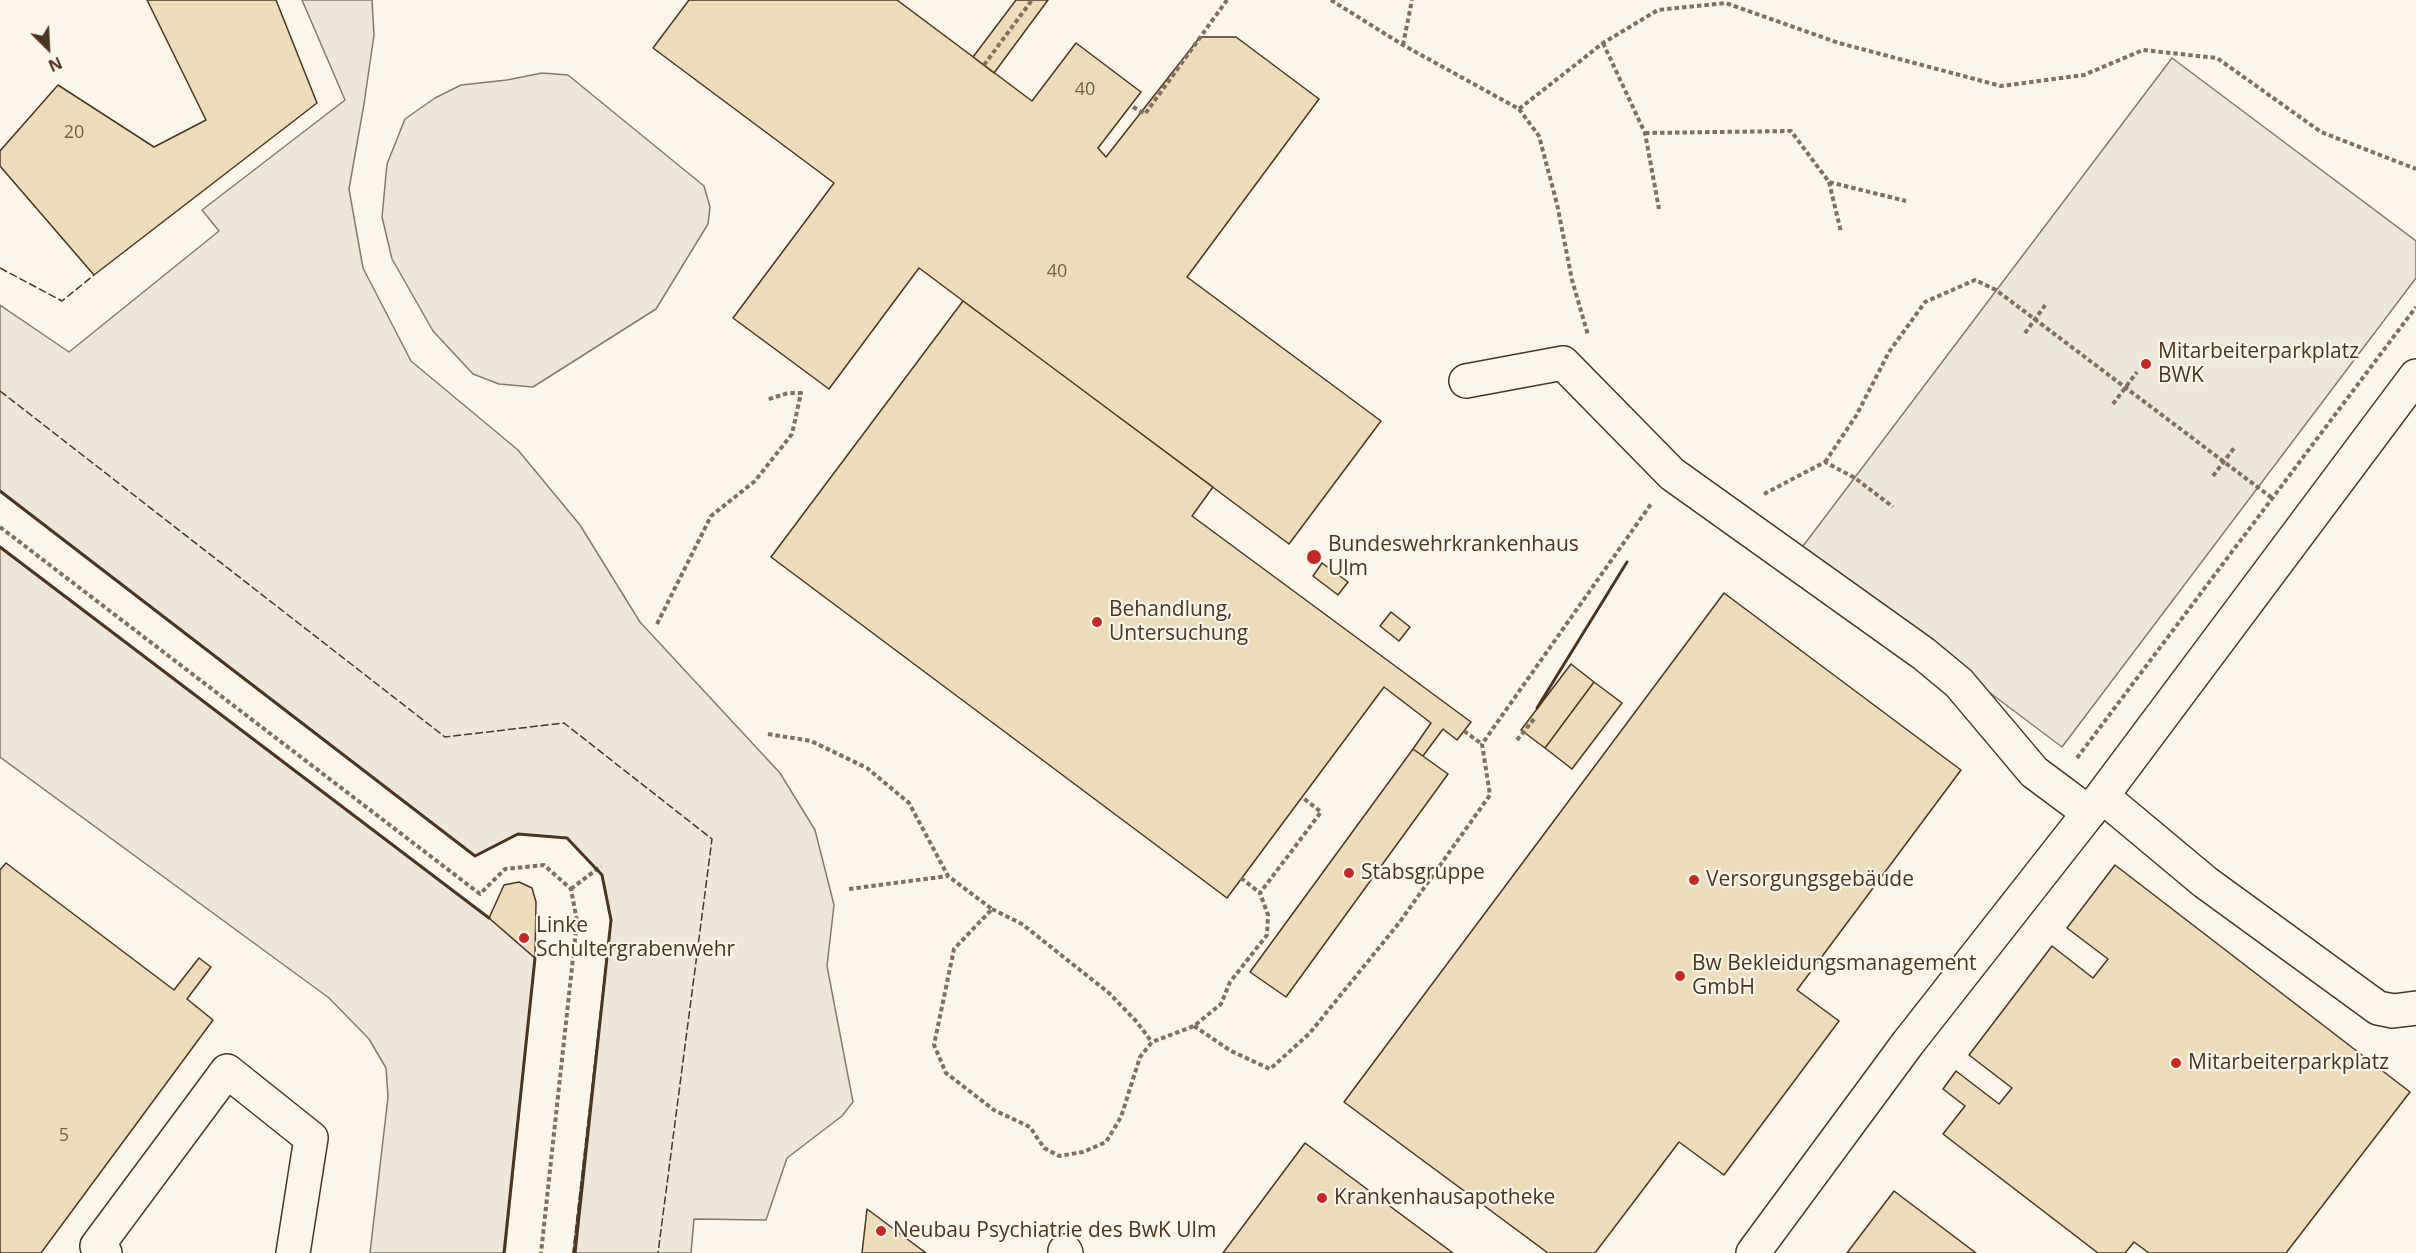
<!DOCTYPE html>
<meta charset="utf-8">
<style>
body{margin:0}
#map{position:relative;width:2416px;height:1253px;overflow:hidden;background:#fbf6e9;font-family:"Open Sans",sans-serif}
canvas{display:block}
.north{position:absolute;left:18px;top:18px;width:60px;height:60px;-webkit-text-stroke:4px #fbf6e9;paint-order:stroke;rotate:156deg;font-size:16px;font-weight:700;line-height:24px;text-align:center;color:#4a3520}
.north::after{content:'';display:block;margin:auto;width:21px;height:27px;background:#4a3520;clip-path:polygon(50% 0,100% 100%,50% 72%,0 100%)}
</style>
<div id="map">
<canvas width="2416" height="1253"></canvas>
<div class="north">N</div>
</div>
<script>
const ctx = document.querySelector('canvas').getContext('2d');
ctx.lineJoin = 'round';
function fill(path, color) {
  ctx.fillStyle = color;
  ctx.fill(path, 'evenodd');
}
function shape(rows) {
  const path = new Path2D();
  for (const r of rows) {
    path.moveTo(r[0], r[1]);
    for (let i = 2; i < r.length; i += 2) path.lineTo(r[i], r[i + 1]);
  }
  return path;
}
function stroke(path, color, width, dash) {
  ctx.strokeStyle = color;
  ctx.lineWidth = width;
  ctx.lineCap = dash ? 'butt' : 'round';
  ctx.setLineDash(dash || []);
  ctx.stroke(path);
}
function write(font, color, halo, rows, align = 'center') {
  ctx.font = font + ' "Open Sans",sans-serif';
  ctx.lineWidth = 4.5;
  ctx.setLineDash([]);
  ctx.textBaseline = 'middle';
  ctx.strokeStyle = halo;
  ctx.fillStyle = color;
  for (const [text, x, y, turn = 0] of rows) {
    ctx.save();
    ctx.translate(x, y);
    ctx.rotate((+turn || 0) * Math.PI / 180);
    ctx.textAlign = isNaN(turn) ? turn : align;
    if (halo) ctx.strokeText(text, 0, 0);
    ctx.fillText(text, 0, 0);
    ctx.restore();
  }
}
const green = shape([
 [302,0,372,0,374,35,364,104,349,189,363,268,411,361,518,450,580,525,640,622,780,773,815,830,834,905,827,966,853,1102,842,1116,787,1158,766,1220,694,1219,691,1253,573,1253,611,920,602,875,567,838,518,834,475,856,0,491,0,305,69,352,219,231,202,210,345,100,302,0],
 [542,73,568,75,704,186,710,207,708,224,656,309,533,387,499,384,473,374,433,331,392,259,382,217,387,164,405,119,435,98,461,85,507,80,542,73],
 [0,547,489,918,535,958,505,1253,370,1253,388,1097,386,1068,369,1039,329,998,0,757,0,547]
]);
fill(green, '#ede6d9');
stroke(green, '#887966', 1.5);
const parking = shape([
 [2172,58,2416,241,2416,278,2062,747,1800,550,2172,58]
]);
fill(parking, '#ede7d9');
stroke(parking, '#887966', 1.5);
const building = shape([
 [147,0,276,0,317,103,94,275,0,166,0,151,58,85,154,147,206,120,147,0],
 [689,0,897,0,1032,101,1076,43,1141,92,1098,148,1106,157,1200,37,1236,37,1319,99,1187,277,1381,421,1289,544,919,268,829,389,733,318,834,183,653,48,689,0],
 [1016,0,1048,0,994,73,973,57,1016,0],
 [963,301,1213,487,1192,516,1471,722,1457,740,1443,729,1423,756,1413,749,1431,723,1384,687,1227,898,771,557,963,301],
 [1322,563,1348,582,1338,595,1313,576,1322,563],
 [1724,593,1961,770,1797,990,1839,1021,1724,1175,1679,1142,1595,1253,1548,1253,1344,1102,1724,593],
 [1391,612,1410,627,1399,641,1380,626,1391,612],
 [1571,664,1594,682,1545,748,1521,730,1571,664],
 [1594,682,1622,703,1572,769,1545,748,1594,682],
 [1413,749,1448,774,1286,997,1250,972,1413,749],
 [6,863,174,990,199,958,211,967,187,999,213,1020,41,1253,0,1253,0,870,6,863],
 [2115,865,2410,1092,2286,1253,2149,1253,2134,1242,2125,1253,2098,1253,1943,1134,1965,1106,1943,1089,1956,1071,1999,1104,2012,1088,1969,1055,2052,946,2093,978,2108,959,2067,928,2115,865],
 [519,882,532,888,536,902,535,958,489,918,504,885,519,882],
 [1305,1143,1453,1253,1223,1253,1305,1143],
 [1894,1191,1976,1253,1847,1253,1894,1191],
 [867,1209,926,1253,862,1253,867,1209]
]);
fill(building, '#ecdcbc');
stroke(building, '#4a3520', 1.5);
const minor = shape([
 [1466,381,1563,363,1672,474,1924,654,1959,683,2034,772,2089,813],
 [2102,796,2205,882,2378,1008,2393,1011,2416,1008],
 [1065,1251,1066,1253],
 [105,1253,97,1246,227,1071,311,1138,293,1253],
 [1753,1253,1908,1043,2102,796,2416,376]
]);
stroke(minor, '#4a3520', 36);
stroke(shape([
 [1331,0,1403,45,1519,109,1603,43,1658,10,1726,3,1839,43,2001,86,2084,75,2143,50,2217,58,2321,132,2416,169],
 [1603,43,1645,133,1659,209],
 [1403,45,1412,0],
 [984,65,1032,0],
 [1133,107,1145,114,1227,0],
 [1519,109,1539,136,1557,204,1572,280,1588,335],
 [1645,133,1791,131,1829,182,1906,201],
 [1829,182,1841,232],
 [2025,333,2046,304],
 [2113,404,2137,372],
 [1825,462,1856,416,1889,352,1925,302,1975,280,1996,290,2272,498],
 [2213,476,2234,448],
 [1764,494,1825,462,1855,478,1893,507],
 [0,527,480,894,505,869,544,865,571,889,577,921,541,1253],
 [657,624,711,516,755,481,792,434,801,393,788,393,766,400],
 [1464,731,1482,744],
 [768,734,811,741,867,768,909,803,948,876,992,909,954,949,934,1045,946,1073,994,1110,1030,1127,1044,1148,1059,1156,1083,1152,1106,1142,1121,1117,1140,1057,1152,1042,1194,1026,1221,1004,1230,982,1267,935,1268,915,1260,893,1321,812,1302,797],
 [1517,740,1534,719],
 [2077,758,2416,307],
 [1241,878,1260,893],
 [571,889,601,866],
 [849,889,948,876],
 [992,909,1022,924,1109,993,1136,1021,1152,1042],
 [1194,1026,1231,1051,1270,1069,1309,1034,1399,923,1490,795,1482,744,1651,504]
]), '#7f6f5c', 4, [4.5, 3]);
stroke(minor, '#fbf6e9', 33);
stroke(shape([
 [0,268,62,301,94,275],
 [0,391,445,737,564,723,712,839,658,1253],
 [0,491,475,856,518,834,567,838,602,875,611,920,573,1253]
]), '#4a3520', 1.5, [8, 3]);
stroke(shape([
 [0,491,475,856,518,834,567,838,602,875,611,920,575,1253],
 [0,547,489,918],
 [1537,708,1627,562],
 [504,1253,535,958]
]), '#4a3520', 3);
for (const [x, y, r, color] of [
 [2146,364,6,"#c62828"],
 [1314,557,8,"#c62828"],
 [1097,622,6,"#c62828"],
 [1349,873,6,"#c62828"],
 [1694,880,6,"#c62828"],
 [524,938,6,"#c62828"],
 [1680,976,6,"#c62828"],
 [2176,1063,6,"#c62828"],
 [1322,1198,6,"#c62828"],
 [881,1231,6,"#c62828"]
]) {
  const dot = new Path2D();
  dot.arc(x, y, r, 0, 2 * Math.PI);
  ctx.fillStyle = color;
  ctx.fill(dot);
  stroke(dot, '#fbf6e9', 2);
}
write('18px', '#725f47', null, [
 ["40",1085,90],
 ["20",74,133],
 ["40",1057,272],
 ["5",64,1136]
]);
write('21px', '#4a3520', '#fbf6e9', [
 ["Mitarbeiterparkplatz",2158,352],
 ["BWK",2158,376],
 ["Bundeswehrkrankenhaus",1328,545],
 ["Ulm",1328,569],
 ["Behandlung,",1109,610],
 ["Untersuchung",1109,634],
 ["Stabsgruppe",1361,873],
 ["Versorgungsgebäude",1706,880],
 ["Linke",536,926],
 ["Schultergrabenwehr",536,950],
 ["Bw Bekleidungsmanagement",1692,964],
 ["GmbH",1692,988],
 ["Mitarbeiterparkplatz",2188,1063],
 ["Krankenhausapotheke",1334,1198],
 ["Neubau Psychiatrie des BwK Ulm",893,1231]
], 'left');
</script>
